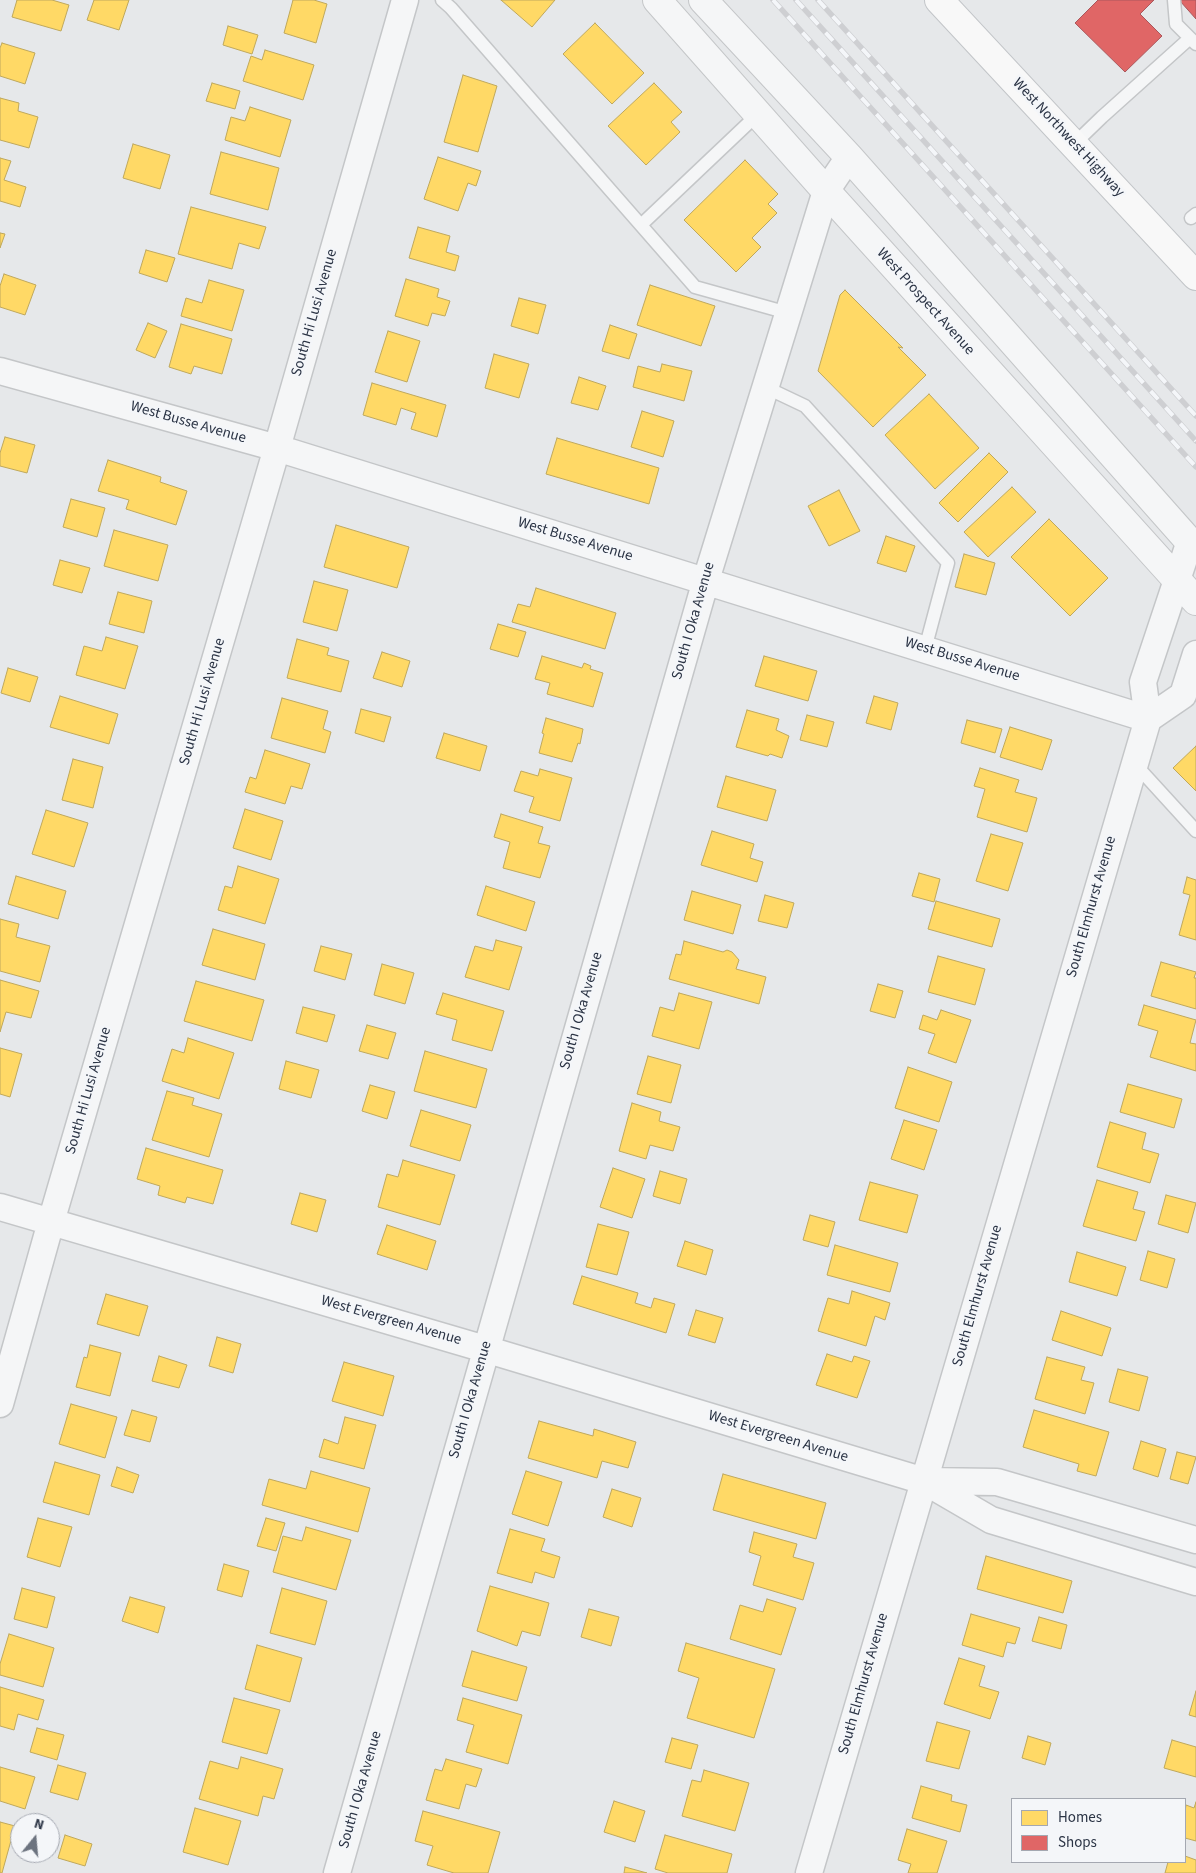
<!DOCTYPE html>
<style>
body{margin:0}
#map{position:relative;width:1196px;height:1873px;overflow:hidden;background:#e6e8ea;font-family:"Source Sans 3",sans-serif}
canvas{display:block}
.legend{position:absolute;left:1011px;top:1798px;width:175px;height:65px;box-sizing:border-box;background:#f4f6f9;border:1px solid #a4a8b1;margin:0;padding:6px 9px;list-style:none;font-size:15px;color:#2b3445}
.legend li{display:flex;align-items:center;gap:10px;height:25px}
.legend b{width:25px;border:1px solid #a4a8b1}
.north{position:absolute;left:10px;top:1813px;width:50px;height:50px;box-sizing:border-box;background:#f4f6f9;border:1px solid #a4a8b1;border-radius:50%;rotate:17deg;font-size:14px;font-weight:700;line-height:20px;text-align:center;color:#2b3445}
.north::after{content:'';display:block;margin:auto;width:18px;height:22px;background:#6c737f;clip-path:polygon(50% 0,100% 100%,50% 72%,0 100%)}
</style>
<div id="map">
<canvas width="1196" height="1873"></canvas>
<ul class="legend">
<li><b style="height:14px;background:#ffd966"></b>Homes</li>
<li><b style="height:14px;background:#e06666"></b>Shops</li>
</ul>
<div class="north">N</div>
</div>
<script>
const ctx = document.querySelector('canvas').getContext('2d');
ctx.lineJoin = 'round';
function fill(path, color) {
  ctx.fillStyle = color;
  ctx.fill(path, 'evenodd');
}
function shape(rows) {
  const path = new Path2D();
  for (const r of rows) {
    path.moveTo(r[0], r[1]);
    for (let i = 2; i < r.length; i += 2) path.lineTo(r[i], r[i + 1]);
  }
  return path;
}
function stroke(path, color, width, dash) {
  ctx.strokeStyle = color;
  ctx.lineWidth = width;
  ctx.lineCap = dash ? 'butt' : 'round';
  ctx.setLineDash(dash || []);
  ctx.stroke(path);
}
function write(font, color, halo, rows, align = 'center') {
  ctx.font = font + ' "Source Sans 3",sans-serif';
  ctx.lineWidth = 5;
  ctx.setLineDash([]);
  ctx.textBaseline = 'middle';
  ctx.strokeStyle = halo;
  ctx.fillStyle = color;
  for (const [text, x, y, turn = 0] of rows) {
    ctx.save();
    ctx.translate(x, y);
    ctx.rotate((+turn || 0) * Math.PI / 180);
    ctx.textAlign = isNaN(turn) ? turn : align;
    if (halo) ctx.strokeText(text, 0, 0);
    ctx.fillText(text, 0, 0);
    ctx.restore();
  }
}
const homes = shape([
 [17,0,52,0,69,5,61,31,12,17,17,0],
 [94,0,129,0,119,30,87,20,94,0],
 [293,0,314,0,327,4,316,43,284,33,293,0],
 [501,0,555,0,532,27,501,0],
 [595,23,644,73,612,104,563,54,595,23],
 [228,26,258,35,252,54,223,45,228,26],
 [2,43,35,53,25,84,0,76,0,48,2,43],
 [265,50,314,65,303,100,243,81,251,56,262,60,265,50],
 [463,75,497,86,478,152,444,142,463,75],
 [212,83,240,91,235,109,206,101,212,83],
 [654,83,682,112,671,122,680,132,646,165,608,126,654,83],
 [0,98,19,103,18,111,38,117,29,148,0,140,0,98],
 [250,107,291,120,280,157,225,140,231,117,245,121,250,107],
 [133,144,170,155,160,189,123,178,133,144],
 [221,152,279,168,268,210,210,194,221,152],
 [438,157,481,171,476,186,468,183,458,211,424,199,438,157],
 [0,158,11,161,4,180,26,187,20,207,0,201,0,158],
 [745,160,778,194,768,204,777,213,752,238,761,247,736,272,684,220,745,160],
 [191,207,266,227,259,249,239,243,232,269,178,254,191,207],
 [418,227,450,236,446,252,459,256,455,271,409,258,418,227],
 [0,233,5,234,0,248,0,233],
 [146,250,175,258,167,282,139,273,146,250],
 [4,274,36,285,25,315,0,307,0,286,4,274],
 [406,279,439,289,437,297,450,301,445,316,432,313,428,326,395,316,406,279],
 [209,280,244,290,232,331,181,316,186,298,202,303,209,280],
 [650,285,715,306,701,346,637,325,650,285],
 [845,290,903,348,898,347,926,375,873,427,818,371,840,295,845,290],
 [519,298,546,305,538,334,511,326,519,298],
 [148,323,167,331,155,358,136,350,148,323],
 [181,324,232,339,222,374,194,366,191,374,169,367,181,324],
 [610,325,637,334,629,359,602,351,610,325],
 [388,331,420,341,407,382,375,372,388,331],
 [494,354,529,364,519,398,485,388,494,354],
 [662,364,692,371,684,401,633,387,638,366,660,372,662,364],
 [579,377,606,386,598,410,571,403,579,377],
 [372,383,446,405,437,437,411,429,416,413,401,408,396,425,363,415,372,383],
 [929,394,979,448,935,489,885,435,929,394],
 [642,411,674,421,663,457,631,447,642,411],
 [5,437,35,445,27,473,0,466,0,453,5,437],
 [557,438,659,468,649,504,546,474,557,438],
 [989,453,1008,472,958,522,939,503,989,453],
 [108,460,161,477,160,482,187,491,176,525,126,509,129,500,98,491,108,460],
 [1012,487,1036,512,988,557,964,532,1012,487],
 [839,490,860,531,829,546,808,506,839,490],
 [71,499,105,508,97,537,63,527,71,499],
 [1049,519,1108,578,1070,616,1011,557,1049,519],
 [336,525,409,547,397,588,324,567,336,525],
 [114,530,168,545,158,581,104,566,114,530],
 [886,536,915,546,906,572,877,563,886,536],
 [964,554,995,563,986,595,955,587,964,554],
 [60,560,90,568,82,593,53,585,60,560],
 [314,581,348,590,337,631,303,622,314,581],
 [536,588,616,613,605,649,512,622,518,604,530,607,536,588],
 [118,592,152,601,144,633,109,624,118,592],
 [498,624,526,632,518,657,490,649,498,624],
 [106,637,138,646,125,689,76,675,84,646,102,651,106,637],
 [297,639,329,648,327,655,349,661,341,692,287,678,297,639],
 [382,652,410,661,402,687,373,678,382,652],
 [542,656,582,668,584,663,591,666,590,669,603,673,593,707,547,694,550,683,535,679,542,656],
 [764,656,817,671,808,701,755,686,764,656],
 [8,668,38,677,30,702,1,693,8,668],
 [60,696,118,714,109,744,50,727,60,696],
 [874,696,898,703,891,730,866,723,874,696],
 [282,698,328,711,323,729,331,732,325,753,271,738,282,698],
 [361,709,391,717,384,742,355,733,361,709],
 [747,710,779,719,776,730,789,736,782,758,770,754,768,756,736,747,747,710],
 [807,715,834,722,827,747,800,740,807,715],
 [546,718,583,729,580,744,578,743,572,762,539,753,544,734,542,733,546,718],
 [967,720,1002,729,995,753,961,743,967,720],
 [1010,727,1052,740,1042,770,1000,757,1010,727],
 [444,733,487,746,480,771,436,758,444,733],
 [1196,746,1196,791,1173,768,1196,746],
 [265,750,310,764,302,789,291,786,285,804,245,792,250,777,256,779,265,750],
 [73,759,103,767,93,808,62,800,73,759],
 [980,768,1019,780,1015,792,1037,798,1027,832,977,817,985,789,974,786,980,768],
 [540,769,572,778,560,821,529,812,534,797,514,791,521,771,538,776,540,769],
 [726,776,776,790,767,821,717,807,726,776],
 [245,809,283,821,271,860,233,848,245,809],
 [46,810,88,823,74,867,32,854,46,810],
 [501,814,543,827,538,843,550,846,540,878,503,868,510,842,494,837,501,814],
 [712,831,754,844,750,858,763,862,757,882,701,865,712,831],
 [991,834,1023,843,1008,891,976,881,991,834],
 [238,866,279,879,265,924,218,910,225,886,232,888,238,866],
 [919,873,940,879,934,902,912,896,919,873],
 [16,876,66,891,58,919,8,904,16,876],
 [1187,877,1196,880,1196,940,1179,935,1190,895,1183,893,1187,877],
 [486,886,535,902,526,931,477,915,486,886],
 [692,891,741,905,733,934,684,920,692,891],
 [765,895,794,903,787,928,758,921,765,895],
 [936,901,1000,919,992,947,928,929,936,901],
 [0,919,19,924,16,937,50,946,40,982,0,971,0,919],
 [213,929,265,944,255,980,202,965,213,929],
 [496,940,522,947,509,990,465,977,475,946,493,951,496,940],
 [684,941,723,952,727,950,732,952,739,960,736,969,766,977,759,1004,669,979,676,954,681,955,684,941],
 [321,946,352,954,345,980,314,971,321,946],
 [938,956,985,969,975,1005,928,992,938,956],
 [1161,962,1196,972,1194,978,1196,978,1196,1009,1151,996,1161,962],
 [382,964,414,973,405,1004,374,995,382,964],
 [0,980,39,991,31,1018,6,1012,0,1032,0,980],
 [196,981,264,1000,252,1041,184,1021,196,981],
 [878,984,903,991,895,1018,870,1011,878,984],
 [443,993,504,1011,492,1051,452,1040,457,1020,436,1014,443,993],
 [679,993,712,1002,699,1049,652,1036,660,1007,674,1011,679,993],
 [1144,1005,1196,1020,1190,1043,1196,1044,1196,1071,1150,1057,1158,1031,1138,1025,1144,1005],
 [303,1007,335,1015,327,1042,296,1033,303,1007],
 [941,1010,971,1020,956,1063,928,1053,935,1034,919,1029,923,1015,937,1020,941,1010],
 [367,1025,396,1033,388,1059,359,1051,367,1025],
 [188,1038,234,1053,219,1099,162,1081,172,1049,184,1053,188,1038],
 [0,1048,22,1054,10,1097,0,1094,0,1048],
 [425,1051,487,1069,476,1108,414,1091,425,1051],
 [648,1056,681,1065,671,1103,637,1094,648,1056],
 [286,1061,319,1070,311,1098,279,1089,286,1061],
 [908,1067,952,1082,939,1122,895,1108,908,1067],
 [1128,1084,1182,1099,1174,1128,1120,1112,1128,1084],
 [370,1085,395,1092,387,1119,362,1111,370,1085],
 [167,1091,194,1098,192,1105,222,1114,209,1157,152,1140,167,1091],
 [632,1103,661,1112,659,1121,680,1127,673,1151,650,1145,646,1159,619,1151,632,1103],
 [421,1110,471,1125,460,1161,410,1146,421,1110],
 [904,1120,937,1130,924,1170,891,1159,904,1120],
 [1110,1122,1146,1133,1142,1149,1159,1154,1150,1183,1097,1167,1110,1122],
 [146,1148,223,1170,213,1204,187,1197,185,1203,158,1195,160,1186,137,1179,146,1148],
 [403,1160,455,1175,440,1225,378,1207,387,1174,398,1177,403,1160],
 [613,1168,645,1179,632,1218,600,1207,613,1168],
 [660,1171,687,1179,680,1204,653,1196,660,1171],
 [1097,1180,1138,1192,1133,1209,1145,1212,1136,1241,1083,1226,1097,1180],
 [870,1182,918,1195,907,1233,859,1220,870,1182],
 [300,1193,326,1200,317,1232,291,1224,300,1193],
 [1166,1195,1196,1203,1188,1233,1158,1224,1166,1195],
 [810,1215,835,1222,828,1247,803,1240,810,1215],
 [598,1224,629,1232,617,1275,586,1267,598,1224],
 [387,1225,436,1241,427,1270,377,1254,387,1225],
 [685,1241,713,1250,706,1275,677,1266,685,1241],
 [835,1245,898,1263,890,1292,827,1275,835,1245],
 [1148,1251,1175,1259,1167,1288,1140,1280,1148,1251],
 [1077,1252,1126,1267,1117,1296,1069,1282,1077,1252],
 [582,1276,638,1293,635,1303,651,1308,654,1298,675,1304,666,1333,573,1304,582,1276],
 [852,1291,890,1303,885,1320,875,1316,866,1346,818,1331,828,1298,849,1304,852,1291],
 [106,1294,148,1306,139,1336,97,1324,106,1294],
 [696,1310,723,1318,715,1343,688,1335,696,1310],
 [1061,1311,1111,1328,1102,1356,1052,1340,1061,1311],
 [217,1337,241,1344,233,1373,209,1366,217,1337],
 [90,1345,121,1353,110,1396,76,1387,84,1357,87,1358,90,1345],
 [827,1354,852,1362,854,1356,870,1361,857,1398,816,1385,827,1354],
 [159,1356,187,1365,179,1388,152,1381,159,1356],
 [1047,1357,1085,1367,1081,1380,1094,1383,1085,1414,1035,1399,1047,1357],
 [344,1362,394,1376,383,1416,332,1401,344,1362],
 [1118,1369,1148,1377,1139,1411,1109,1402,1118,1369],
 [71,1404,117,1417,105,1458,59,1444,71,1404],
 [132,1410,157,1417,150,1442,124,1435,132,1410],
 [1034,1410,1109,1432,1096,1476,1077,1471,1079,1464,1023,1447,1034,1410],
 [345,1417,376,1425,364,1469,319,1457,324,1439,338,1444,345,1417],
 [539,1421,593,1436,594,1429,636,1442,628,1468,602,1461,597,1478,528,1458,539,1421],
 [1141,1441,1166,1449,1158,1477,1133,1469,1141,1441],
 [1177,1452,1196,1457,1188,1484,1170,1479,1177,1452],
 [55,1462,100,1475,89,1515,43,1502,55,1462],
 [117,1467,139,1475,133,1493,111,1486,117,1467],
 [311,1471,370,1488,358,1532,262,1505,269,1479,306,1489,311,1471],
 [526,1471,562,1482,548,1526,512,1514,526,1471],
 [723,1474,826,1503,816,1539,713,1510,723,1474],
 [612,1489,641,1498,632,1527,603,1517,612,1489],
 [38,1518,72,1527,60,1567,27,1557,38,1518],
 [266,1518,285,1523,276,1551,257,1546,266,1518],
 [306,1527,351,1540,336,1590,273,1572,283,1536,302,1541,306,1527],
 [510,1529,545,1539,541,1551,560,1557,554,1578,535,1572,532,1583,497,1573,510,1529],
 [754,1532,797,1544,793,1557,814,1563,803,1600,753,1585,761,1556,749,1552,754,1532],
 [986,1556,1072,1581,1063,1613,977,1589,986,1556],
 [224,1564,249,1571,242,1597,217,1590,224,1564],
 [490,1586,549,1603,540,1636,522,1631,517,1646,477,1631,490,1586],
 [22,1588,55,1597,47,1628,14,1619,22,1588],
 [282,1588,327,1601,315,1645,270,1633,282,1588],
 [130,1597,165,1607,158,1633,122,1621,130,1597],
 [767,1599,796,1608,781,1655,730,1639,740,1605,763,1612,767,1599],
 [589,1609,619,1617,611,1646,581,1637,589,1609],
 [971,1614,1020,1628,1015,1644,1007,1642,1003,1657,962,1645,971,1614],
 [1039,1617,1067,1625,1061,1649,1032,1641,1039,1617],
 [9,1634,54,1648,43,1687,0,1675,0,1664,9,1634],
 [686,1643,775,1669,754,1738,687,1718,699,1678,678,1671,686,1643],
 [257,1645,302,1658,290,1702,245,1689,257,1645],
 [472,1651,527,1667,517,1701,462,1686,472,1651],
 [959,1658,985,1666,979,1686,999,1692,990,1719,944,1704,959,1658],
 [0,1687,44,1700,38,1720,18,1714,14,1730,0,1726,0,1687],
 [1196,1691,1196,1717,1189,1715,1196,1691],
 [234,1698,280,1710,267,1754,222,1742,234,1698],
 [463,1698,522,1715,508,1764,466,1752,474,1725,457,1720,463,1698],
 [937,1722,970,1731,959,1769,926,1761,937,1722],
 [37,1728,64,1735,57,1760,30,1752,37,1728],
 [1028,1736,1051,1743,1045,1765,1022,1758,1028,1736],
 [672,1738,698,1745,691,1769,665,1762,672,1738],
 [1172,1740,1196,1747,1196,1777,1164,1768,1172,1740],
 [241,1757,283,1769,274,1799,263,1796,258,1816,199,1799,210,1761,238,1769,241,1757],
 [446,1759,482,1769,476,1787,466,1784,459,1809,426,1800,435,1769,442,1771,446,1759],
 [58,1765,86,1773,78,1800,50,1792,58,1765],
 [0,1767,35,1777,25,1809,0,1801,0,1767],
 [704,1770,749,1783,735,1831,682,1816,692,1780,701,1782,704,1770],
 [921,1786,952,1795,951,1801,967,1805,960,1832,912,1818,921,1786],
 [614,1801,645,1811,635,1842,604,1832,614,1801],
 [1196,1802,1196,1841,1185,1838,1185,1811,1186,1805,1194,1808,1196,1802],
 [195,1808,241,1821,228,1865,183,1852,195,1808],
 [423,1811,500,1832,488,1873,454,1873,427,1865,433,1846,415,1841,423,1811],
 [0,1822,15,1826,2,1873,0,1873,0,1822],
 [907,1829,947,1841,937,1873,908,1873,911,1864,898,1860,907,1829],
 [65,1835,92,1844,85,1866,58,1858,65,1835],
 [665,1835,732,1854,727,1873,668,1873,655,1869,665,1835],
 [1185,1856,1196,1860,1196,1873,1165,1873,1168,1862,1185,1862,1185,1856],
 [625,1867,647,1873,624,1873,625,1867]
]);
fill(homes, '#ffd966');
stroke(homes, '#bfa85c', 1);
const shops = shape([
 [1098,0,1154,0,1140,14,1162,36,1125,72,1075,23,1098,0],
 [1180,0,1196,0,1196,19,1180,1,1180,0]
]);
fill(shops, '#e06666');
stroke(shops, '#aa575c', 1);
const service = shape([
 [442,0,451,8,695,287,788,313],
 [1174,0,1176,24,1196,44],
 [1073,145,1102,117,1190,38],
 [1191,218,1196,214],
 [642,224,758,114],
 [765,387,805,406,948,563,925,649],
 [1134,763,1196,831]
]);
const minor = shape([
 [0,371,277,448,1148,719],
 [1148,719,1183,695,1196,654],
 [0,1207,485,1349,924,1481,991,1520,1196,1582],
 [0,1404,51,1222,277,448,405,0],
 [925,1481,997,1482,1196,1540],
 [337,1873,706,580,826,191,849,157],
 [809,1873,1148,719,1143,682,1190,541]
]);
const tertiary = shape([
 [657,0,826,191,1196,601],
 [703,0,849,157,1196,549]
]);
const primary = shape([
 [939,0,1196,276]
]);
stroke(service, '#c4c6c8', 15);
stroke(minor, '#c4c6c8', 29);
stroke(tertiary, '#c4c6c8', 30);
stroke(primary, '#c2c5c8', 30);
stroke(service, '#f5f6f7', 12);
stroke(minor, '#f5f6f7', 26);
stroke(tertiary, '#f5f6f7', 28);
stroke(primary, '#f8f8f8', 28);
const rail = shape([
 [773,0,1196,467],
 [796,0,1196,441],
 [818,0,1196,416]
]);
stroke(rail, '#cecfd2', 5.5);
stroke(rail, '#f4f6f9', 4, [11]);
write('15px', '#2b3445', '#f4f6f9', [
 ["West Northwest Highway",1068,138,47],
 ["West Prospect Avenue",925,302,48],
 ["South Hi Lusi Avenue",315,313,-74],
 ["West Busse Avenue",188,423,16],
 ["West Busse Avenue",575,540,17],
 ["South I Oka Avenue",694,621,-74],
 ["West Busse Avenue",962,660,17],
 ["South Hi Lusi Avenue",203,702,-74],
 ["South Elmhurst Avenue",1092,907,-74],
 ["South I Oka Avenue",582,1011,-74],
 ["South Hi Lusi Avenue",89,1091,-74],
 ["South Elmhurst Avenue",978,1296,-74],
 ["West Evergreen Avenue",391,1321,16],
 ["South I Oka Avenue",471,1400,-74],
 ["West Evergreen Avenue",778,1437,17],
 ["South Elmhurst Avenue",864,1684,-74],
 ["South I Oka Avenue",361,1790,-74]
]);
</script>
